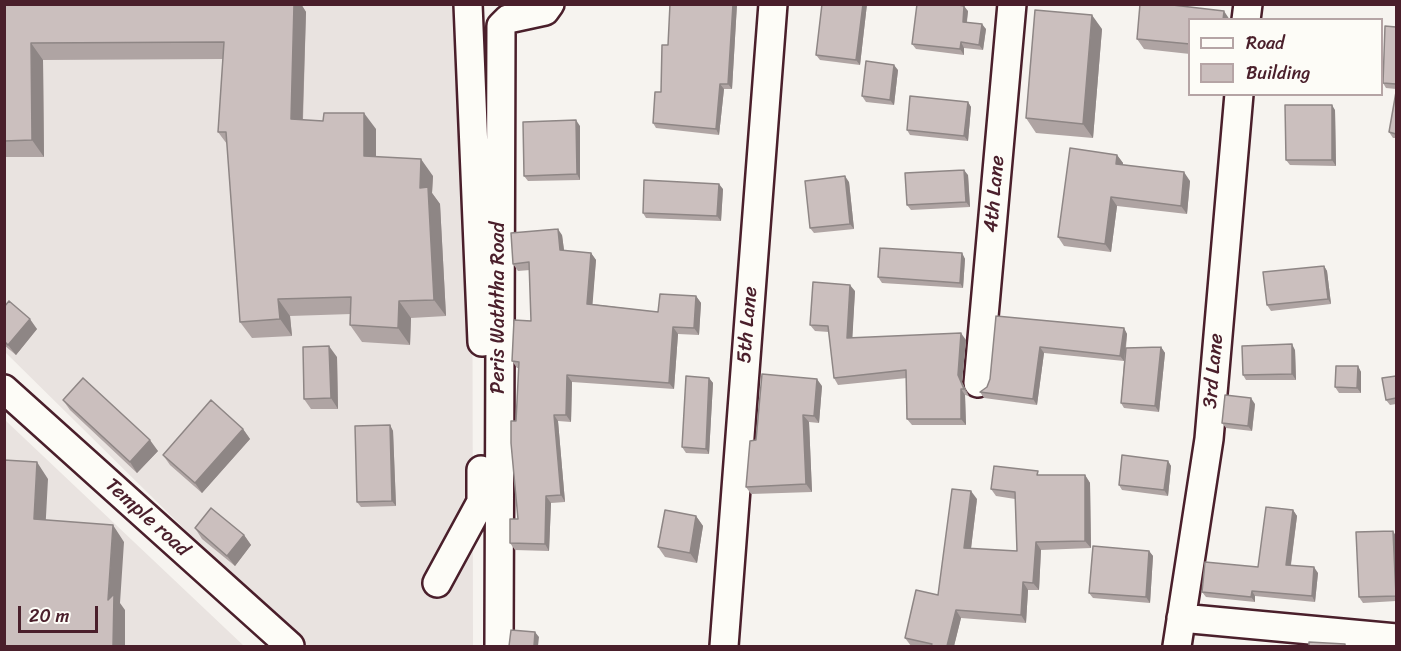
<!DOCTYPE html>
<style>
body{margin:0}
#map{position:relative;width:1401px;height:651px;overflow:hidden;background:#f6f3ef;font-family:Sriracha,sans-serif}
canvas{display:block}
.frame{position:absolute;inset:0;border:6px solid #4a1f2b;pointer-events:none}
.legend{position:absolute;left:1188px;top:18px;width:195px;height:78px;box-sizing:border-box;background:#fdfcf7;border:2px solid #b5a4a5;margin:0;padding:8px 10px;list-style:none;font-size:18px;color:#4a1f2b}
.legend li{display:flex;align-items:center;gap:12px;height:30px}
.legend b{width:30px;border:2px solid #b5a4a5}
.scale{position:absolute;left:18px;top:606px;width:80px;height:27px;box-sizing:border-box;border:3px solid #4a1f2b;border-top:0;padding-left:8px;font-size:18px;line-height:21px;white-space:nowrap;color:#4a1f2b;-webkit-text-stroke:4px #fdfcf7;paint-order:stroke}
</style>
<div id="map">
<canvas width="1401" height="651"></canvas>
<div class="frame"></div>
<ul class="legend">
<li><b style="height:8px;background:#fdfcf7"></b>Road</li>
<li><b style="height:16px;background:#cbbfbe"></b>Building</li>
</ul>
<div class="scale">20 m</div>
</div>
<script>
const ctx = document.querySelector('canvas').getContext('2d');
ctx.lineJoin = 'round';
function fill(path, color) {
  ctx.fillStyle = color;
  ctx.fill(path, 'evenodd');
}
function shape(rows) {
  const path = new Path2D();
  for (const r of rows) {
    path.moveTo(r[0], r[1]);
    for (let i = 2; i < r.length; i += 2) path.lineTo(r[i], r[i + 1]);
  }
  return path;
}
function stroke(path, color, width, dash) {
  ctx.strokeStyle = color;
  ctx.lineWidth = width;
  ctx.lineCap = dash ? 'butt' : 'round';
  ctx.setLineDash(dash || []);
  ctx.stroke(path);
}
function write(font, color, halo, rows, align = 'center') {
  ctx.font = font + ' Sriracha,sans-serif';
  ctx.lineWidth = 4.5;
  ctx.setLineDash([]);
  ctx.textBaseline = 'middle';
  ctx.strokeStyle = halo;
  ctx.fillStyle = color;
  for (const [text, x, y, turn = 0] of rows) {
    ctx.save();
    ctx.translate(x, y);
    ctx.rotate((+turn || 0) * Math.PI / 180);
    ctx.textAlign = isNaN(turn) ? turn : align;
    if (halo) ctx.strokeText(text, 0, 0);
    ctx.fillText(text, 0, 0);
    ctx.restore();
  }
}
fill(shape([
 [4,5,472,5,473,646,303,646,5,352],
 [5,420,244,646,5,646]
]), '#e9e3e0');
const minor = shape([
 [468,4,482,342],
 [1246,20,1248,4],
 [978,383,1012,4],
 [4,389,290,646],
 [437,583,481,502,481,470],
 [1181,618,1396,638],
 [499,646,501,26,508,19,545,11,550,4],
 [724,646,773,4],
 [1177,646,1209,439,1239,94]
]);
stroke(minor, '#4a1f2b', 32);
stroke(minor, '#fdfcf7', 27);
fill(shape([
 [4,4,301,4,306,12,303,120,376,129,376,157,433,176,432,193,440,204,446,316,411,318,410,345,362,342,350,325,351,314,290,316,292,336,252,338,240,322,227,144,218,132,223,59,43,60,44,157,4,157],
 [737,4,732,89,724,89,719,135,656,128,653,123,661,92,668,45],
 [822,4,867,4,860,65,820,60,816,55],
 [968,11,967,22,986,29,983,50,964,48,964,55,916,49,912,44],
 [1190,20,1190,54,1144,49,1137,39],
 [1396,27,1396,89,1386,88,1383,83],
 [1102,29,1093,138,1036,133,1026,118],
 [898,70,894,105,866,102,862,96],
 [1396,92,1396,138,1393,138,1389,132],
 [968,102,971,107,968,141,910,135,907,130],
 [1335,110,1336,166,1290,165,1286,160],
 [580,126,580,180,528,181,524,176],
 [1117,155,1123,163,1123,165,1190,181,1187,214,1117,206,1111,252,1064,246,1058,237],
 [968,175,970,207,911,210,907,205],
 [849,182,854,229,814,233,810,228],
 [723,189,721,221,646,218,643,213],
 [562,235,564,251,591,253,596,260,592,304,658,312,696,296,701,303,699,335,678,334,674,389,572,382,571,422,558,421,565,502,551,503,549,551,515,550,510,543,518,519,516,421,519,368,517,368,512,361,531,321,530,270,518,271,513,264],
 [962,253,965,259,963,288,882,283,878,277],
 [1324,266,1327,271,1331,304,1271,311,1267,305],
 [855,291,852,338,966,340,962,382,969,396,965,395,966,425,912,425,907,419,907,378,838,385,834,378,829,332,815,331,810,325],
 [4,307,37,329,16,355,4,345],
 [996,316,1124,328,1127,334,1126,348,1161,347,1165,353,1159,412,1124,408,1121,403,1124,361,1044,353,1037,405,984,398,980,392,987,387,990,379],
 [1295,350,1296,380,1246,380,1243,375],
 [337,357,338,409,311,409,304,399],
 [1358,366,1361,372,1361,393,1339,393,1335,387],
 [1396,376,1396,404,1390,405,1386,400],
 [709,378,713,383,709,454,686,453,682,447],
 [822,386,819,423,809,422,812,492,751,494,746,487],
 [63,400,158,451,137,473,70,410],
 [1255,404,1252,431,1226,428,1222,423],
 [390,425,393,431,396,506,361,507,357,502],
 [243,429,250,439,202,493,170,465,163,455],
 [1168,461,1171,466,1168,496,1122,490,1119,485],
 [1040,475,1085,475,1090,483,1091,548,1041,550,1039,590,1028,590,1026,623,961,618,954,646,911,646,905,638,938,595,977,499,971,549,1017,551,1015,499,996,496,991,489],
 [1293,510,1297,516,1291,565,1318,573,1315,602,1255,596,1255,602,1206,597,1202,592,1258,567],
 [696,516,703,526,697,563,665,557,658,547],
 [195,528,244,535,251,545,235,566,202,539],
 [1396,536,1396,601,1363,603,1359,597],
 [1149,551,1153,556,1150,603,1093,598,1089,593]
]), '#afa4a3');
fill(shape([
 [294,4,301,4,306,12,302,136,291,119],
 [733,4,737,4,732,89,728,84],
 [863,4,867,4,860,65,856,60],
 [964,6,968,11,966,27,963,22],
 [1224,11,1230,20,1223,20],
 [1092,15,1102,29,1093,138,1083,124],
 [982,24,986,29,983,50,979,45],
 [961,42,964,48,964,55,960,49],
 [31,43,43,60,44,157,32,140],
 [894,65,898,70,894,105,890,100],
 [720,84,724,89,719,135,716,129],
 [968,102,971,107,968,141,964,136],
 [1332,105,1335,110,1336,166,1332,160],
 [364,113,376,129,376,173,364,156],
 [576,120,580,126,580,180,577,174],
 [1117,155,1123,163,1122,173,1116,164],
 [421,159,433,176,432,193,440,204,446,316,434,300,420,188],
 [964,170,968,175,970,207,966,202],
 [1184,172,1190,181,1187,214,1181,206],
 [845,176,849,182,854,229,850,224],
 [719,184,723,189,721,221,717,216],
 [1111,197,1117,206,1111,252,1105,244],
 [558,229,562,235,565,257,560,250],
 [591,253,596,260,592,311,587,304],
 [962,253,965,259,963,288,960,283],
 [1324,266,1327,271,1331,304,1328,299],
 [850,285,855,291,852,345,847,338],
 [696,296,701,303,699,335,694,328],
 [278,299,290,316,292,336,280,319],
 [399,301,411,318,410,345,398,328],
 [30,319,37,329,16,355,8,345],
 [673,327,678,334,674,389,669,383],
 [1124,328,1127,334,1124,361,1120,356],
 [961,333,966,340,962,382,969,396,964,389,958,375],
 [1292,344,1295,350,1296,380,1292,374],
 [329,346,337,357,338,409,331,398],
 [1040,347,1044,353,1037,405,1033,399],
 [1161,347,1165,353,1159,412,1155,406],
 [1358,366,1361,372,1361,393,1357,388],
 [567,375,572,382,571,422,566,415],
 [709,378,713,383,709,454,706,449],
 [817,379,822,386,819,423,814,416],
 [961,389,965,395,966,425,961,419],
 [1251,398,1255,404,1252,431,1248,426],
 [554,415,558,421,565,502,561,495],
 [803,415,809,422,812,492,806,484],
 [390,425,393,431,396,506,392,501],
 [243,429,250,439,202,493,195,483],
 [150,440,158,451,137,473,130,462],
 [1168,461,1171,466,1168,496,1164,490],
 [37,462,48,479,45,535,34,519],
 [1085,475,1090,483,1091,548,1085,541],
 [971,491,977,499,970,556,964,548],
 [546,496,551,503,549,551,545,544],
 [1293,510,1297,516,1290,570,1286,565],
 [696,516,703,526,697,563,690,553],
 [113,525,124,542,120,603,125,610,125,646,113,646,108,600],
 [1393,531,1396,536,1396,596],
 [244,535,251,545,235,566,227,556],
 [1036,542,1041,550,1039,590,1033,583],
 [1149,551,1153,556,1150,603,1146,597],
 [1314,567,1318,573,1315,602,1312,596],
 [1023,582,1028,590,1026,623,1021,615],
 [1252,591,1255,596,1255,602,1251,597],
 [956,610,961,618,954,646,947,646],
 [535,632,539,637,538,646,534,646]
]), '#8e8685');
const building = shape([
 [4,4,294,4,291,119,323,121,324,113,364,113,364,156,421,159,420,188,428,187,434,300,399,301,398,328,350,325,351,297,278,299,280,319,240,322,226,132,218,132,224,42,31,43,32,140,4,141,4,4],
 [670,4,733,4,728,84,720,84,716,129,653,123,655,92,661,92,662,45,668,45,670,4],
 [822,4,863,4,856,60,816,55,822,4],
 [917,4,953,4,964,6,963,22,982,24,979,45,961,42,960,49,912,44,917,4],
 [1140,4,1164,4,1224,11,1223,20,1190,20,1190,44,1137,39,1140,4],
 [1035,10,1092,15,1083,124,1026,118,1035,10],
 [1385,26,1396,27,1396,84,1383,83,1385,26],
 [866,61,894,65,890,100,862,96,866,61],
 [1396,92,1396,134,1389,132,1396,92],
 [910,96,968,102,964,136,907,130,910,96],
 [1285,105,1332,105,1332,160,1286,160,1285,105],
 [576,120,577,174,524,176,523,122,576,120],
 [1070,148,1117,155,1116,164,1184,172,1181,206,1111,197,1105,244,1058,237,1070,148],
 [964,170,966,202,907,205,905,173,964,170],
 [845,176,850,224,810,228,805,181,845,176],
 [644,180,719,184,717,216,643,213,644,180],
 [558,229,560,250,591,253,587,304,658,312,660,294,696,296,694,328,673,327,669,383,567,375,566,415,554,415,561,495,546,496,545,544,510,543,510,519,518,519,511,443,511,421,516,421,519,362,512,361,514,320,531,321,529,262,513,264,511,233,558,229],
 [880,248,962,253,960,283,878,277,880,248],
 [1324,266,1328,299,1267,305,1263,272,1324,266],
 [813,282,850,285,847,338,961,333,958,375,964,389,961,389,961,419,907,419,906,370,834,378,828,326,810,325,813,282],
 [9,301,30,319,8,345,4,341,4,307,9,301],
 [996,316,1124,328,1120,356,1040,347,1033,399,980,392,987,387,990,379,996,316],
 [1292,344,1292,374,1243,375,1242,346,1292,344],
 [329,346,331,398,304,399,303,347,329,346],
 [1161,347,1155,406,1121,403,1126,348,1161,347],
 [1336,366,1358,366,1357,388,1335,387,1336,366],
 [762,374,817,379,814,416,803,415,806,484,746,487,750,441,756,440,762,374],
 [686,376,709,378,706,449,682,447,686,376],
 [1396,376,1396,398,1386,400,1382,378,1396,376],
 [83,378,150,440,130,462,63,400,83,378],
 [1225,395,1251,398,1248,426,1222,423,1225,395],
 [211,400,243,429,195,483,163,455,211,400],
 [390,425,392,501,357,502,355,426,390,425],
 [1122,455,1168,461,1164,490,1119,485,1122,455],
 [4,460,37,462,34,519,113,525,108,600,114,594,113,646,4,646,4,460],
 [994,466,1038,471,1037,475,1085,475,1085,541,1036,542,1033,583,1023,582,1021,615,956,610,947,646,931,646,932,644,905,638,916,590,938,595,952,489,971,491,964,548,1017,551,1015,492,991,489,994,466],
 [1266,507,1293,510,1286,565,1314,567,1312,596,1252,591,1251,597,1202,592,1205,562,1258,567,1266,507],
 [211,508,244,535,227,556,195,528,211,508],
 [665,510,696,516,690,553,658,547,665,510],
 [1393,531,1396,596,1359,597,1356,532,1393,531],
 [1093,546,1149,551,1146,597,1089,593,1093,546],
 [511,630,535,632,534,646,509,646,511,630],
 [1309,642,1345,644,1345,646,1309,646,1309,642]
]);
fill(building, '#cbbfbe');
stroke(building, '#8e8685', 1.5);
write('20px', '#4a1f2b', '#fdfcf7', [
 ["4th Lane",995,194,-85],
 ["Peris Waththa Road",499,308,-90],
 ["5th Lane",748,325,-85],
 ["3rd Lane",1214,371,-85],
 ["Temple road",147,518,42]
]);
</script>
